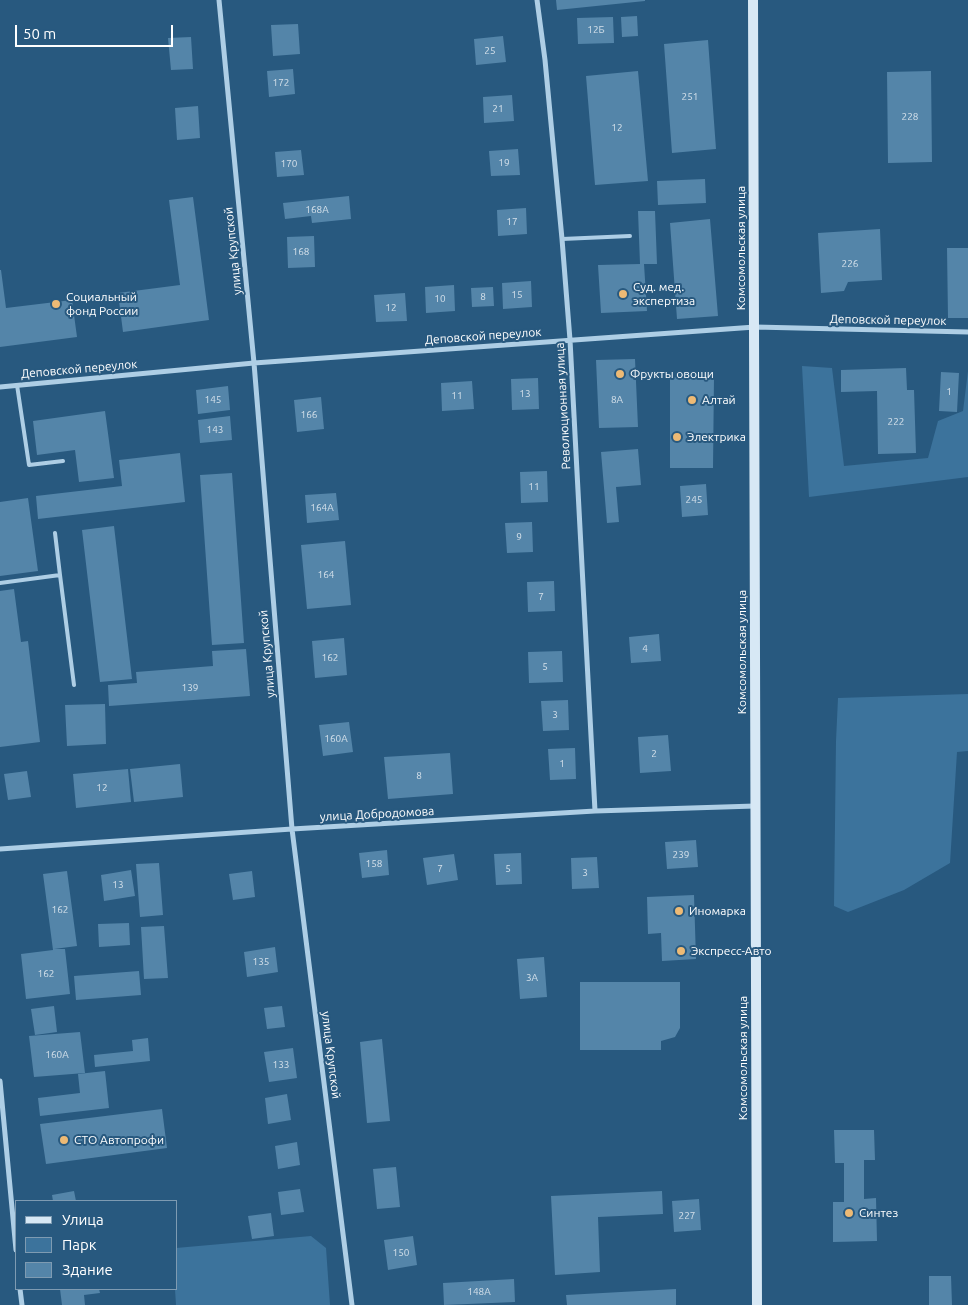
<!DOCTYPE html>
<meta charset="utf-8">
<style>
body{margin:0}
#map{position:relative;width:968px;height:1305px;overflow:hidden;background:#28597f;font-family:Ubuntu,sans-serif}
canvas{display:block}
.legend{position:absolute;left:15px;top:1200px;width:162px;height:90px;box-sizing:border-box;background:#28597f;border:1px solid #7e9bb2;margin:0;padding:6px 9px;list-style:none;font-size:15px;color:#fff}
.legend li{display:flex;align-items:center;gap:10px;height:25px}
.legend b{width:25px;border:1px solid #7e9bb2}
.scale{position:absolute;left:15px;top:25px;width:158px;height:22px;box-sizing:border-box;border:2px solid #fff;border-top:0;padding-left:6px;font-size:15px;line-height:18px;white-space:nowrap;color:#fff;-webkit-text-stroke:4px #28597f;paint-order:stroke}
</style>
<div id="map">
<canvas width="968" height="1305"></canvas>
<ul class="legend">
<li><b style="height:6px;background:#d7e8f5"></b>Улица</li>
<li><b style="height:14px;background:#3c739c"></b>Парк</li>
<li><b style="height:14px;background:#5485a9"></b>Здание</li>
</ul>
<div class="scale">50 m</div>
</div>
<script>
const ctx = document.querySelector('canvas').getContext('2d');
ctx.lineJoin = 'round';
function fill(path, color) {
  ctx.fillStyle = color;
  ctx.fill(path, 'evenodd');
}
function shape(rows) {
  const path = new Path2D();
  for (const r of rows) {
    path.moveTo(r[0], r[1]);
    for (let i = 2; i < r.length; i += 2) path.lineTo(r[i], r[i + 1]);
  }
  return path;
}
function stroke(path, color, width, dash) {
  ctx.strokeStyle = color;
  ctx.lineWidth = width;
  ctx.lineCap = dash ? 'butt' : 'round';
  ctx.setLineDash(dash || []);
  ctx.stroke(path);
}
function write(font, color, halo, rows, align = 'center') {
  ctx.font = font + ' Ubuntu,sans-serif';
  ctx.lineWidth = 4;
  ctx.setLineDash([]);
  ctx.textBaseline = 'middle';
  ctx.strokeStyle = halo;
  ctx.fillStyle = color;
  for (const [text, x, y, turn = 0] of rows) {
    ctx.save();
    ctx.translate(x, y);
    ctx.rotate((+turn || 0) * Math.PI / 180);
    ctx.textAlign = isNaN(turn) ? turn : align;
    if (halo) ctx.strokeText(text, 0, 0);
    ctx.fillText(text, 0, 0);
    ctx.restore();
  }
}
fill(shape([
 [802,366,832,368,844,466,928,458,938,421,963,411,968,371,968,477,809,497],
 [968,694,968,751,957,752,950,863,904,890,848,912,834,906,836,741,838,698],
 [311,1236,326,1248,330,1305,176,1305,175,1289,176,1289,176,1248]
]), '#3c739c');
fill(shape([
 [556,0,645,0,645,1,557,10],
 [637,16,638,36,622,37,621,17],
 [613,17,614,43,578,44,577,18],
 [298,24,300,54,273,56,271,25],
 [503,36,506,62,476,65,474,39],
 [191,37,193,69,171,70,168,38],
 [708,40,716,149,672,153,664,44],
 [293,69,295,94,269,97,267,71],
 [638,71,648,181,595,185,586,76],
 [931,71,932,162,888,163,887,72],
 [512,95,514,121,484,123,483,97],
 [198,106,200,138,177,140,175,108],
 [518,149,520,175,491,176,489,151],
 [301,150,304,175,277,177,275,152],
 [705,179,706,203,658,205,657,181],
 [349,196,351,219,312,223,311,216,285,219,283,203],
 [193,197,209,320,123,332,118,293,180,285,169,200],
 [526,208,527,234,498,236,497,210],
 [638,211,655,211,657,264,644,264,647,311,601,313,598,265,640,264],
 [710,219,718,316,677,319,670,223],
 [880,229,882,280,848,282,844,291,821,293,818,233],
 [314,236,315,267,288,268,287,237],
 [947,248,968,248,968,318,948,318],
 [0,270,1,270,6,308,72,300,77,337,0,347],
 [531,281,532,307,503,309,502,283],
 [454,285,455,311,426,313,425,287],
 [493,287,494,306,472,307,471,288],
 [405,293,407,321,376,322,374,295],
 [635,359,638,427,599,428,596,360],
 [906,368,907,390,914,390,916,453,878,454,877,391,841,392,841,370],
 [941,372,959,373,957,412,939,411],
 [670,377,714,377,713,468,670,468],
 [538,378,539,409,512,410,511,379],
 [472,381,474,409,442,411,441,383],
 [228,386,230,410,198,414,196,390],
 [321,397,324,429,297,432,294,400],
 [105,411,114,478,79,482,75,450,37,455,33,421],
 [230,416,232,440,200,443,198,420],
 [638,449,641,485,616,487,619,522,607,523,601,452],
 [180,453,185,502,38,519,36,496,122,486,119,460],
 [547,471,548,502,521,503,520,472],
 [232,473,244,643,212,645,200,475],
 [706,484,708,515,682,517,680,486],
 [336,493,339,520,307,523,305,495],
 [28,498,38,571,0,576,0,502],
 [532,522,533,552,507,553,505,523],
 [114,526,132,679,100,682,82,530],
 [345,541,351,605,307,609,301,545],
 [554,581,555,611,528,612,527,582],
 [14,589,21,642,28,641,40,742,0,747,0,591],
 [659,634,661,661,631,663,629,637],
 [344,638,347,675,315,678,312,641],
 [246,649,250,696,109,706,108,685,137,683,136,672,213,666,212,651],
 [562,651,563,682,529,683,528,652],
 [568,700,569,730,543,731,541,701],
 [105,704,106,744,67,746,65,705],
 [349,722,353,752,323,756,319,725],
 [668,735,671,771,640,773,638,737],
 [575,748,576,779,550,780,548,749],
 [450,753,453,794,388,799,384,757],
 [180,764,183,797,134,802,130,769],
 [128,769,131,802,76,808,73,774],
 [27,771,31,797,8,800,4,774],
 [696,840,698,867,667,869,665,842],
 [387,850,389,875,362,878,359,853],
 [521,853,522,884,496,885,494,854],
 [454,854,458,880,427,885,423,858],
 [597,857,599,888,572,889,571,858],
 [159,863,163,915,140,917,136,864],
 [131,870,135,896,104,901,101,875],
 [67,871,77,946,54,949,65,949,70,994,26,999,21,954,53,950,43,874],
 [252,871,255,897,233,900,229,874],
 [694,895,696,959,662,961,661,933,648,934,647,897],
 [129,923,130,945,99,947,98,924],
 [164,926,168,978,144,979,141,927],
 [275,947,278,972,247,977,244,952],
 [544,957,547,997,520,999,517,959],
 [139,971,141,995,76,1000,74,976],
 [580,982,680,982,680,1028,675,1037,661,1041,661,1050,580,1050],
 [54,1006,57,1032,35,1035,31,1009],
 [282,1006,285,1027,267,1029,264,1008],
 [80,1032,85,1073,34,1077,29,1036],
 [148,1038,150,1061,95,1067,94,1055,133,1051,132,1040],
 [382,1039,390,1121,367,1123,360,1042],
 [293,1048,297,1078,269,1082,264,1052],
 [105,1071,109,1108,40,1116,38,1098,80,1093,78,1074],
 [287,1094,291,1120,268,1124,265,1098],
 [162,1109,167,1148,46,1164,40,1124],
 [834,1130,874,1130,875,1160,864,1160,864,1199,876,1198,877,1241,833,1242,833,1202,844,1202,844,1163,835,1163],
 [297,1142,300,1165,278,1169,275,1146],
 [396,1167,400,1207,377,1209,373,1169],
 [300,1189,304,1212,281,1215,278,1192],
 [74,1191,76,1201,53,1201,52,1195],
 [662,1191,663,1214,598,1217,600,1272,555,1275,551,1196],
 [699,1199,701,1230,674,1232,672,1201],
 [271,1213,274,1236,252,1239,248,1216],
 [413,1236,417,1265,388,1270,384,1240],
 [929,1276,951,1276,952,1305,929,1305],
 [514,1279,515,1302,444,1305,443,1283],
 [60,1289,99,1289,100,1293,84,1295,85,1305,62,1305],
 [676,1289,676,1305,567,1305,566,1295]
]), '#5485a9');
stroke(shape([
 [562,239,630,236],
 [17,385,29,465,63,461],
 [55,533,60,575],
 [0,583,60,575,74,685]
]), '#aecee5', 4);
stroke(shape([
 [219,0,254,363,292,829,352,1305],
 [537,0,545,60,562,239,570,340,595,811],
 [0,387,254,363,755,327,968,332],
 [0,849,292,829,595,811,755,806],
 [0,1081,16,1250],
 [20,1289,22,1305]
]), '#aecee5', 5);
stroke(shape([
 [753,0,757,1305]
]), '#d7e8f5', 10);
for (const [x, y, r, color] of [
 [623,294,5,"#edba75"],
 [56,304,5,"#edba75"],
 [620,374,5,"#edba75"],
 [692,400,5,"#edba75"],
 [677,437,5,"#edba75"],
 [679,911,5,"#edba75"],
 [681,951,5,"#edba75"],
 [64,1140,5,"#edba75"],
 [849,1213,5,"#edba75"]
]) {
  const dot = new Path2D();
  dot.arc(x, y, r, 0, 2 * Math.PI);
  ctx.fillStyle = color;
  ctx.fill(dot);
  stroke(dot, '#28597f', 2);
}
write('10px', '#d4e0ea', null, [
 ["12Б",596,30],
 ["25",490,51],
 ["172",281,83],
 ["251",690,97],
 ["21",498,109],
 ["228",910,117],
 ["12",617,128],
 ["19",504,163],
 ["170",289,164],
 ["168А",317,210],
 ["17",512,222],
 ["168",301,252],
 ["226",850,264],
 ["15",517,295],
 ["8",483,297],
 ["10",440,299],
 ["12",391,308],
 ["1",949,392],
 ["13",525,394],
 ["11",457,396],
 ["145",213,400],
 ["8А",617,400],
 ["166",309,415],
 ["222",896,422],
 ["143",215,430],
 ["11",534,487],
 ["245",694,500],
 ["164А",322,508],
 ["9",519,537],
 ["164",326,575],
 ["7",541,597],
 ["4",645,649],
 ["162",330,658],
 ["5",545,667],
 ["139",190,688],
 ["3",555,715],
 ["160А",336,739],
 ["2",654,754],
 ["1",562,764],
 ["8",419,776],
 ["12",102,788],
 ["239",681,855],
 ["158",374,864],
 ["7",440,869],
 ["5",508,869],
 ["3",585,873],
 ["13",118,885],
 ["162",60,910],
 ["135",261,962],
 ["162",46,974],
 ["3А",532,978],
 ["160А",57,1055],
 ["133",281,1065],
 ["227",687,1216],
 ["150",401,1253],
 ["148А",479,1292]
]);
write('12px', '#fff', '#28597f', [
 ["Комсомольская улица",741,248,-90],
 ["улица Крупской",233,251,-96],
 ["Деповской переулок",888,320,1],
 ["Деповской переулок",483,336,-4],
 ["Деповской переулок",79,369,-5],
 ["Революционная улица",563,406,-93],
 ["Комсомольская улица",742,652,-90],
 ["улица Крупской",267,654,-95],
 ["улица Добродомова",377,814,-3],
 ["улица Крупской",331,1055,83],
 ["Комсомольская улица",743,1058,-90]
]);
write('12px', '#fff', '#28597f', [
 ["Суд. мед.",633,287],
 ["экспертиза",633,301],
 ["Социальный",66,297],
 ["фонд России",66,311],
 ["Фрукты овощи",630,374],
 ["Алтай",702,400],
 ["Электрика",687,437],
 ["Иномарка",689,911],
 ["Экспресс-Авто",691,951],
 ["СТО Автопрофи",74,1140],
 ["Синтез",859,1213]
], 'left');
</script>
